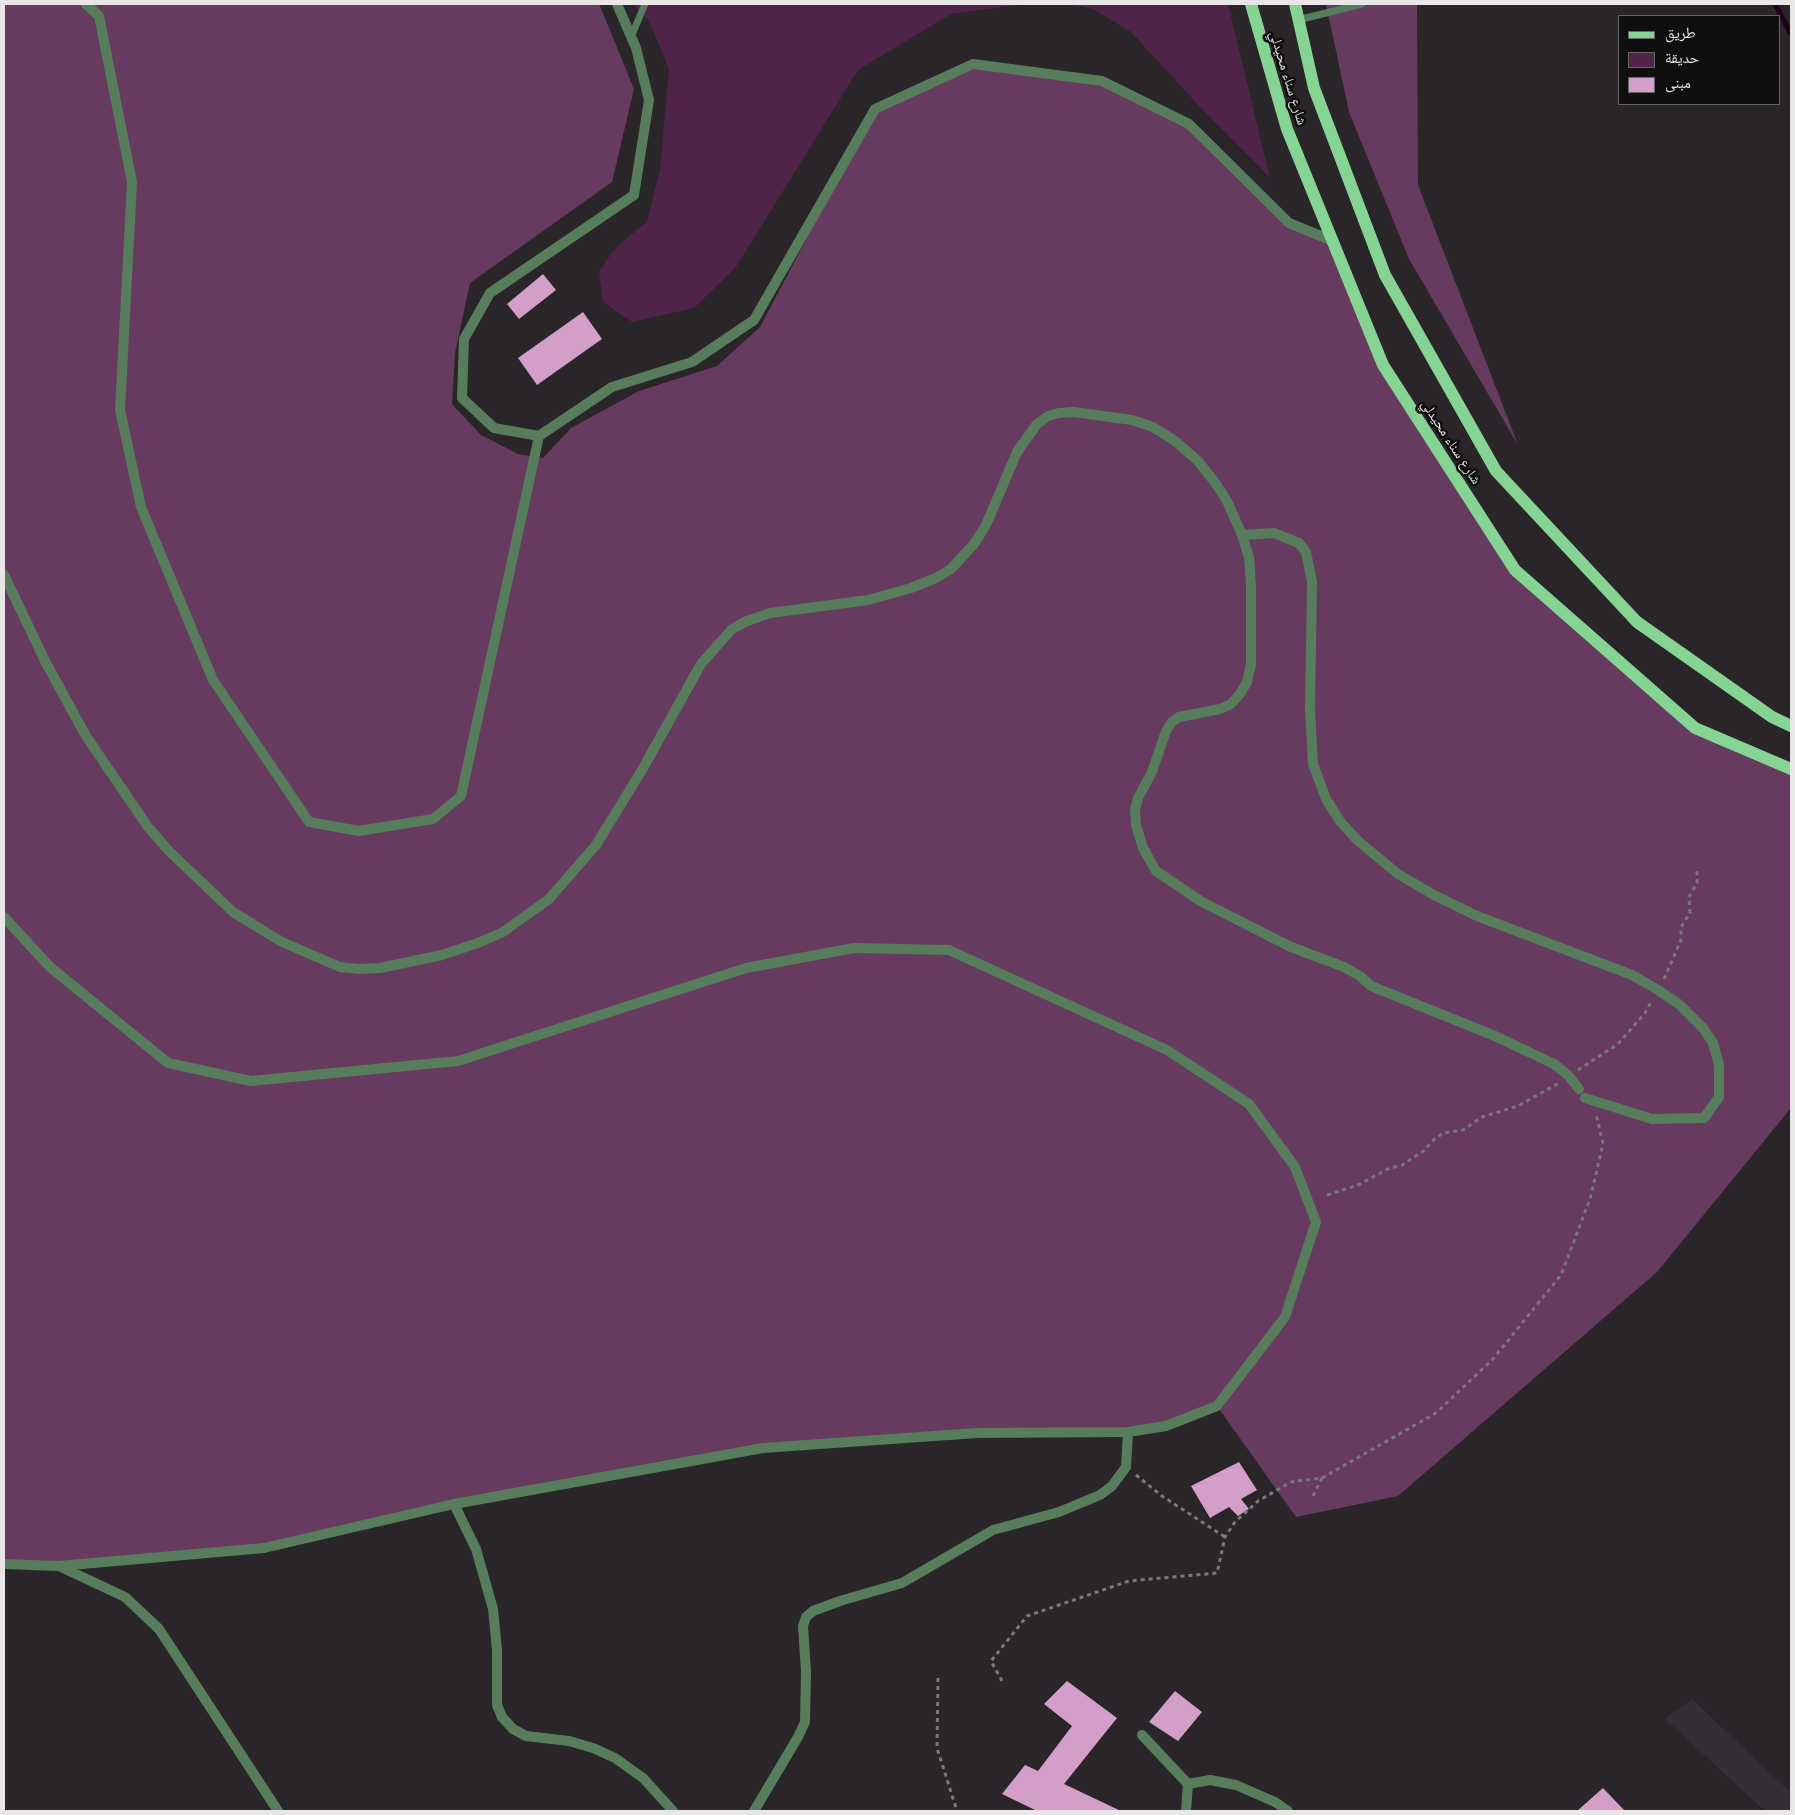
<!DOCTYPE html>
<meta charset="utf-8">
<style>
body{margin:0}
#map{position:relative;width:1795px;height:1815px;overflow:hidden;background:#292528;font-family:Inter,"Noto Naskh Arabic",sans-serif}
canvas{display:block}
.frame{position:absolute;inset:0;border:5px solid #e9e6e8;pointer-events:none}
.legend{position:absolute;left:1618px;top:15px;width:162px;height:90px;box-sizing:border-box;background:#100f10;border:1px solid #676566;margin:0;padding:6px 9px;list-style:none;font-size:15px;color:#e9e6e8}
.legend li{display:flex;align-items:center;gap:10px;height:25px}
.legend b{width:25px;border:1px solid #676566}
</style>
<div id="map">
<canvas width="1795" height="1815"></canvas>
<div class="frame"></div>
<ul class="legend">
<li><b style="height:6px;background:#85d493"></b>طريق</li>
<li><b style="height:14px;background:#4f2448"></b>حديقة</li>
<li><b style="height:14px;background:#d39fc9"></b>مبنى</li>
</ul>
</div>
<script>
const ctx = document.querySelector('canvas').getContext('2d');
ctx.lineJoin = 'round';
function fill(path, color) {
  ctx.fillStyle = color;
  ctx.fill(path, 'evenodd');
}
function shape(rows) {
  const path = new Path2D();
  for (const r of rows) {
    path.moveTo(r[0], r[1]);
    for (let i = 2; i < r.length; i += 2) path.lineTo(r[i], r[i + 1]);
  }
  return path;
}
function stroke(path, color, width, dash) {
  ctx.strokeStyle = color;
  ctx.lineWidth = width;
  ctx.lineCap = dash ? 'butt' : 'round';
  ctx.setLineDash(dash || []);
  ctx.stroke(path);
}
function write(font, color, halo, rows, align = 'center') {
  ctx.font = font + ' Inter,"Noto Naskh Arabic",sans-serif';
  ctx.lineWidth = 5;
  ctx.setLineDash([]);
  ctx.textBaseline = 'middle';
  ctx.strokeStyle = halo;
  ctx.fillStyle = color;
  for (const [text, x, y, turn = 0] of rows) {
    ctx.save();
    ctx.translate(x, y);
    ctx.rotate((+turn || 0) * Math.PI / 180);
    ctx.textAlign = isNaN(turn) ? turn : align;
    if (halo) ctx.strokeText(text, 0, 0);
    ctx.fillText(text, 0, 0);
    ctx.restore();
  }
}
fill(shape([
 [1692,1699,1791,1793,1791,1811,1765,1811,1665,1719]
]), '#362e35');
fill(shape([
 [632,4,1024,4,951,14,858,70,736,267,694,308,632,322,603,302,599,271,617,246,647,222,660,169,669,69,648,19],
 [1068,4,1228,4,1270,178,1200,107,1131,32,1093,9]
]), '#4f2448');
fill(shape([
 [4,4,598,4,600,6,634,89,612,182,470,283,455,353,452,404,481,435,518,454,543,458,571,428,639,391,717,366,760,327,875,109,973,64,1102,81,1189,124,1288,223,1333,241,1401,393,1515,570,1695,728,1791,769,1791,1108,1657,1272,1398,1496,1296,1517,1217,1406,1166,1426,763,1448,454,1504,264,1548,112,1560,4,1564],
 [1326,4,1417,4,1418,185,1518,445,1409,259,1349,112]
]), '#673a5f');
stroke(shape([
 [1775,4,1791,34]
]), '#1f001b', 5);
fill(shape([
 [543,274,556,290,519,319,507,304],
 [583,312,602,339,537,385,518,358],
 [1239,1462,1257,1490,1241,1499,1249,1509,1238,1516,1229,1507,1210,1518,1191,1486],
 [1067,1681,1117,1718,1064,1784,1121,1811,1037,1811,1002,1794,1025,1765,1038,1771,1072,1726,1044,1704],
 [1175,1691,1202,1712,1178,1741,1149,1722],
 [1603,1788,1625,1811,1577,1811]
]), '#d39fc9');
stroke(shape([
 [1664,979,1681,940,1681,927,1690,913,1689,897,1697,883,1697,869],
 [1578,1070,1618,1044,1645,1013,1652,1000],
 [1327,1195,1358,1185,1388,1169,1402,1165,1425,1150,1431,1142,1443,1133,1463,1130,1482,1117,1518,1106,1559,1083],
 [1136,1475,1162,1496,1225,1537],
 [1322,1478,1436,1413,1493,1359,1561,1275,1590,1199,1603,1144,1596,1114],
 [938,1678,937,1748,957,1811],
 [1002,1681,991,1661,1027,1616,1129,1581,1217,1573,1225,1537,1235,1522,1258,1501,1291,1482,1322,1478,1313,1496]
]), '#7c787b', 3, [4, 4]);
stroke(shape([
 [1298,20,1362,4],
 [631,37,645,4]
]), '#577d5d', 7);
stroke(shape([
 [86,4,99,16,132,182,120,410,141,507,213,680,309,822,359,831,433,819,461,796,539,436],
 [617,4,636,48,649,100,634,195,490,293,464,339,462,398,494,428,539,436,612,387,692,362,754,320,875,109,973,64,1102,81,1189,124,1289,223,1333,241],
 [1242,535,1274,533,1299,543,1306,552,1312,582,1310,710,1313,764,1326,799,1340,821,1357,840,1398,874,1434,895,1477,916,1632,975,1658,990,1680,1005,1703,1028,1713,1043,1719,1065,1719,1097,1704,1118,1652,1119,1585,1098],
 [4,575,46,663,86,736,148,827,169,851,233,912,282,942,340,967,359,969,380,968,442,955,478,943,503,932,549,899,596,845,642,770,701,664,732,629,747,621,770,613,868,600,911,588,936,578,951,569,974,544,986,525,1017,452,1037,424,1048,416,1059,413,1074,412,1132,420,1153,427,1175,441,1197,460,1214,481,1227,501,1242,535,1249,557,1251,585,1251,664,1247,682,1240,694,1231,704,1220,709,1179,717,1172,722,1166,731,1152,772,1138,798,1135,810,1136,825,1143,848,1156,871,1202,902,1291,947,1344,967,1360,976,1371,986,1495,1036,1554,1064,1568,1075,1579,1089],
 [454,1504,476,1549,493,1609,497,1650,497,1705,502,1717,513,1729,526,1736,569,1741,593,1748,615,1758,643,1778,673,1811],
 [59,1566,125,1597,159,1629,278,1811],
 [1142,1735,1188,1784,1186,1811],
 [1188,1784,1210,1780,1236,1785,1275,1802,1288,1811],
 [754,1811,798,1737,805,1722,806,1672,803,1626,806,1617,813,1611,840,1601,902,1583,993,1530,1059,1512,1100,1495,1112,1486,1126,1467,1128,1432]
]), '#577d5d', 10);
stroke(shape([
 [4,917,50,967,168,1063,251,1081,458,1061,746,968,854,948,949,950,1167,1050,1249,1104,1295,1167,1316,1222,1285,1317,1217,1406,1166,1426,1128,1432,977,1433,763,1448,454,1504,264,1548,59,1566,4,1564]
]), '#577d5d', 10);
stroke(shape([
 [1251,4,1287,129,1383,365,1515,570,1695,728,1791,769],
 [1295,4,1314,88,1385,275,1496,471,1637,622,1772,717,1791,726]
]), '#85d493', 12);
write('14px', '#e9e6e8', '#100f10', [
 ["شارع سناء محيدلي",1288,78,73],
 ["شارع سناء محيدلي",1451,442,57]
]);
</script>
